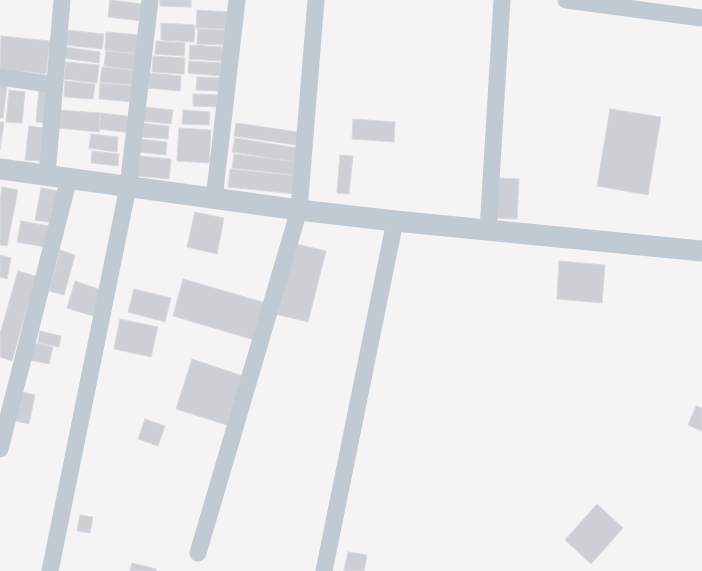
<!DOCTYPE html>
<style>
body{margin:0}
canvas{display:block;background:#f5f3f3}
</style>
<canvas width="702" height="571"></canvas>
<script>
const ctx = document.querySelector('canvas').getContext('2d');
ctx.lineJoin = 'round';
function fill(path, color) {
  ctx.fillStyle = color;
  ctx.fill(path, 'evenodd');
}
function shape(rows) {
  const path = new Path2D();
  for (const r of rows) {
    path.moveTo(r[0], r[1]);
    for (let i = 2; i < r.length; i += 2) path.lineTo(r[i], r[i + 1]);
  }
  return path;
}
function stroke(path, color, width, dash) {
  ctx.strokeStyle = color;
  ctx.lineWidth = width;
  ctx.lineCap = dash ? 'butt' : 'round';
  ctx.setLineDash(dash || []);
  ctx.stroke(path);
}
const building = shape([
 [110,0,143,4,142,21,108,17,110,0],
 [160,0,191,0,191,7,160,6,160,0],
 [197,10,230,12,229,29,196,28,197,10],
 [161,23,195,25,194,42,161,40,161,23],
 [198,29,227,30,226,45,197,44,198,29],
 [66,30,104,34,102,49,65,45,66,30],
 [106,32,141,35,140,54,105,50,106,32],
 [1,36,50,41,46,74,0,69,1,36],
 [156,41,185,43,184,56,155,54,156,41],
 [190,45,223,47,222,61,189,59,190,45],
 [64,47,100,52,99,63,63,58,64,47],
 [106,51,137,54,135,70,104,66,106,51],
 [153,56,185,58,184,74,152,72,153,56],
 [189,61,221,63,220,76,188,73,189,61],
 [66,62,99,65,97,83,64,79,66,62],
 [102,67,134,70,133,85,100,82,102,67],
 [149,73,181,76,180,91,148,88,149,73],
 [197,77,221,78,220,91,196,90,197,77],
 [65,81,95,84,93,99,64,97,65,81],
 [100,83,134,86,133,102,99,99,100,83],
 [0,85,7,86,3,118,0,118,0,85],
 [39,89,50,90,47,123,36,122,39,89],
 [9,90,25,92,22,123,6,122,9,90],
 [193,94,221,95,220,107,193,106,193,94],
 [143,107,173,110,171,124,142,121,143,107],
 [610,109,661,117,648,195,597,186,610,109],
 [59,110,100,113,99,132,58,128,59,110],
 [183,110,210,112,209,125,182,124,183,110],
 [101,113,134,117,132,133,99,129,101,113],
 [353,119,395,122,394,142,352,139,353,119],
 [0,122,4,122,0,150,0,122],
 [141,123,169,126,168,139,140,137,141,123],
 [236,123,298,132,296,145,234,136,236,123],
 [29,126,43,128,40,161,25,160,29,126],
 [179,128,211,130,209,163,177,161,179,128],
 [91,134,118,137,117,152,89,148,91,134],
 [235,138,298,148,296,162,232,152,235,138],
 [140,139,167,142,166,155,138,152,140,139],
 [92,151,119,154,118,166,91,163,92,151],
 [234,154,297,162,296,175,232,168,234,154],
 [340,155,353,156,349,194,337,193,340,155],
 [139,156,171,159,169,179,137,176,139,156],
 [230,169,298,176,296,194,228,187,230,169],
 [496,178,519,179,517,219,495,218,496,178],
 [2,187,18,190,7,246,0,245,0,199,2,187],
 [41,188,59,191,53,223,35,220,41,188],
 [195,212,224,218,217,254,187,247,195,212],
 [21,221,54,227,51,248,17,242,21,221],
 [292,243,326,251,308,322,275,314,292,243],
 [60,250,75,255,64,295,49,291,60,250],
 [0,255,11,258,7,279,0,277,0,255],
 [559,261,605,265,602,303,557,299,559,261],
 [18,271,36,276,12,361,0,357,0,334,18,271],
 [183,279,269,304,258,341,173,316,183,279],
 [75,281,101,290,93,316,67,308,75,281],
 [134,289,171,298,165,322,128,312,134,289],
 [120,319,158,327,151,357,114,349,120,319],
 [40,331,61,336,59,347,38,343,40,331],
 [33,343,53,347,49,364,29,360,33,343],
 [192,359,243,376,227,425,176,409,192,359],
 [18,391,35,395,29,424,11,420,18,391],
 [696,406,702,408,702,431,688,425,696,406],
 [145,419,165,426,158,446,138,439,145,419],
 [597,504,623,528,591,564,565,540,597,504],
 [80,515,93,517,90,533,77,531,80,515],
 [348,552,367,555,364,571,344,571,348,552],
 [132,563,156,569,156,571,130,571,132,563]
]);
fill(building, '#cdcfd5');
stroke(building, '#d7d9de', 1);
stroke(shape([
 [566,0,702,18],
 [0,77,55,85],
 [47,175,62,0],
 [214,199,237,0],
 [488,230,502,0],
 [0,449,69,178],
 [198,553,299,210,316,0],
 [50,571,128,187,150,0],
 [324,571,395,221]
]), '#c1cad2', 17);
stroke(shape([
 [0,169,299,210,395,221,702,251]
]), '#c1cad2', 21);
</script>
